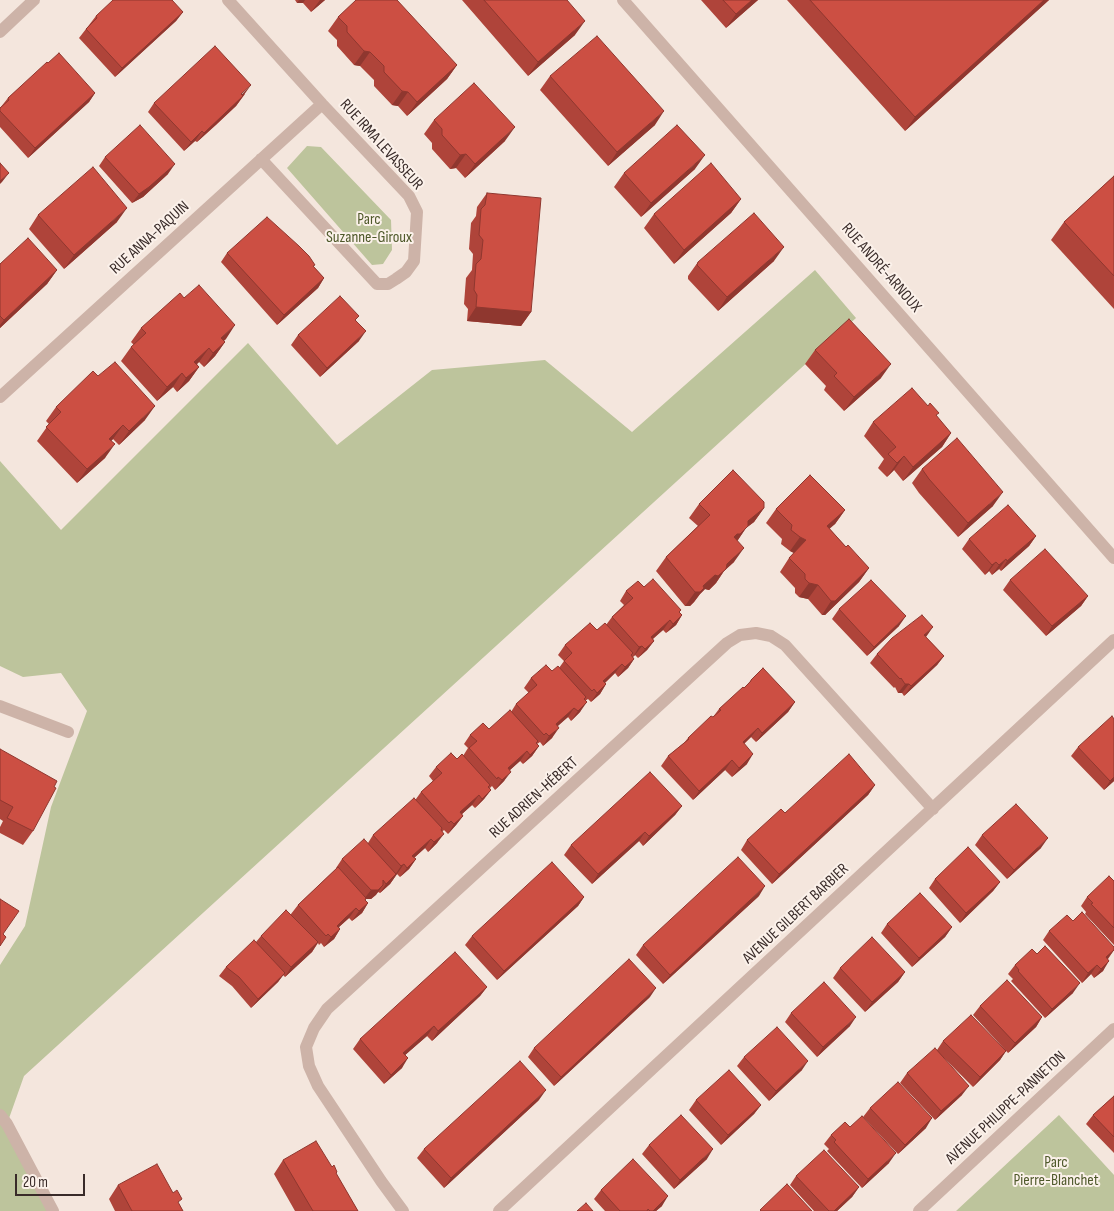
<!DOCTYPE html>
<meta charset="utf-8">
<style>
body{margin:0}
#map{position:relative;width:1114px;height:1211px;overflow:hidden;background:#f4e6dd;font-family:"Sofia Sans Condensed",sans-serif}
canvas{display:block}
.scale{position:absolute;left:15px;top:1174px;width:70px;height:22px;box-sizing:border-box;border:2px solid #392b29;border-top:0;padding-left:6px;font-size:15px;line-height:18px;white-space:nowrap;color:#392b29;-webkit-text-stroke:4px #fbf1ea;paint-order:stroke}
</style>
<div id="map">
<canvas width="1114" height="1211"></canvas>
<div class="scale">20 m</div>
</div>
<script>
const ctx = document.querySelector('canvas').getContext('2d');
ctx.lineJoin = 'round';
function fill(path, color) {
  ctx.fillStyle = color;
  ctx.fill(path, 'evenodd');
}
function shape(rows) {
  const path = new Path2D();
  for (const r of rows) {
    path.moveTo(r[0], r[1]);
    for (let i = 2; i < r.length; i += 2) path.lineTo(r[i], r[i + 1]);
  }
  return path;
}
function stroke(path, color, width, dash) {
  ctx.strokeStyle = color;
  ctx.lineWidth = width;
  ctx.lineCap = dash ? 'butt' : 'round';
  ctx.setLineDash(dash || []);
  ctx.stroke(path);
}
function write(font, color, halo, rows, align = 'center') {
  ctx.font = font + ' "Sofia Sans Condensed",sans-serif';
  ctx.lineWidth = 4;
  ctx.setLineDash([]);
  ctx.textBaseline = 'middle';
  ctx.strokeStyle = halo;
  ctx.fillStyle = color;
  for (const [text, x, y, turn = 0] of rows) {
    ctx.save();
    ctx.translate(x, y);
    ctx.rotate((+turn || 0) * Math.PI / 180);
    ctx.textAlign = isNaN(turn) ? turn : align;
    if (halo) ctx.strokeText(text, 0, 0);
    ctx.fillText(text, 0, 0);
    ctx.restore();
  }
}
fill(shape([
 [307,146,321,147,391,220,392,250,383,264,372,265,287,168],
 [815,270,856,318,24,1076,7,1124,53,1211,0,1211,0,965,25,926,51,807,87,711,61,673,23,677,0,666,0,461,61,530,248,343,337,445,432,370,545,360,632,432],
 [1059,1115,1114,1175,1114,1211,956,1211]
]), '#bdc49c');
stroke(shape([
 [228,0,322,104,409,196,417,212,414,261,406,272,396,279,388,284,377,284,261,159],
 [623,0,1114,558],
 [0,32,34,0],
 [0,397,322,104],
 [0,706,68,732],
 [403,1211,381,1181,318,1086,309,1066,306,1047,314,1028,327,1009,727,643,740,635,756,633,771,636,785,645,933,809],
 [499,1211,1114,640],
 [919,1211,1114,1029]
]), '#cdb3a8', 12);
stroke(shape([
 [0,1115,7,1124,53,1211]
]), '#cdb3a8', 12);
fill(shape([
 [295,0,325,0,311,12,303,3,297,3],
 [462,0,567,0,575,35,528,76],
 [701,0,758,0,726,28],
 [787,0,1049,0,905,131],
 [183,12,176,21,115,77,79,38,96,16],
 [338,17,457,65,447,79,407,116,398,106,392,105,374,86,374,80,360,66,354,65,337,46,337,40,328,31],
 [48,63,95,93,89,102,28,158,0,127,0,108,8,98],
 [550,76,655,125,608,166,540,90],
 [245,94,236,106,216,125,197,142,195,141,184,151,148,112,154,103],
 [434,120,505,141,465,178,456,168,450,169,432,149,432,143,424,134],
 [105,157,168,174,143,197,132,203,99,166],
 [695,169,641,217,614,187,624,173],
 [1114,176,1114,309,1051,240,1064,222],
 [487,193,531,312,521,326,467,321,468,309,464,304,466,278,472,270,473,254,469,249,471,223,476,216,477,207],
 [741,199,731,213,674,264,644,228,654,214],
 [38,215,117,222,64,269,29,229],
 [227,253,314,267,324,278,318,288,277,325,221,262],
 [774,261,718,311,688,279,688,276,698,262],
 [0,264,57,270,47,284,0,328],
 [356,320,359,341,320,377,291,345,298,335],
 [141,328,226,339,224,340,225,342,215,356,204,367,199,362,197,364,199,367,189,381,177,392,173,387,157,401,121,361,131,347,134,345,131,342],
 [815,350,881,378,844,411,824,390,826,386,805,364],
 [98,376,145,420,119,445,113,439,111,441,105,458,77,483,37,441,49,424,46,421,56,407],
 [936,416,951,433,942,447,903,481,894,470,887,477,878,468,884,459,864,436,873,422],
 [922,469,993,506,958,537,919,493,912,483],
 [699,504,764,508,754,522,746,528,737,541,734,562,724,571,716,583,709,590,705,589,700,594,694,602,690,606,685,606,656,571,666,557,698,526,689,518],
 [776,509,845,510,835,524,829,528,846,547,869,568,859,582,825,615,822,615,808,599,799,597,795,593,795,588,780,572,789,558,794,553,790,551,781,544,782,539,766,523],
 [1036,536,1029,546,1001,571,999,569,992,575,989,571,985,575,962,549,969,539],
 [1010,580,1088,596,1081,606,1046,636,1003,590],
 [644,587,679,612,682,615,676,625,666,633,663,630,653,639,654,641,647,650,638,658,635,655,633,657,634,659,628,668,618,677,615,673,605,683,606,684,600,694,591,702,588,699,585,701,580,712,571,721,568,717,557,726,552,738,543,746,540,742,537,744,539,746,532,756,523,764,520,761,510,770,504,781,495,790,492,786,490,788,489,786,491,790,484,799,475,808,472,805,462,814,463,816,456,825,448,834,444,830,442,832,437,843,428,852,425,848,414,858,416,859,409,869,400,877,397,874,390,884,380,893,378,892,371,899,366,899,365,900,368,903,362,913,352,921,349,918,339,927,340,929,334,939,324,947,321,943,319,945,318,943,312,952,285,977,283,975,278,982,251,1008,232,986,219,976,226,967,256,942,261,936,291,914,298,905,336,869,336,868,342,859,368,843,373,835,416,799,421,792,433,781,429,776,436,767,463,756,468,748,464,744,470,735,489,729,511,712,516,704,529,693,524,688,531,678,552,671,559,668,564,661,558,655,565,645,597,630,606,625,612,617,624,605,620,601,626,591],
 [839,609,899,626,867,656,832,619],
 [926,637,944,656,937,665,904,696,902,693,898,693,895,687,894,688,870,663,877,654],
 [751,680,795,702,788,712,756,742,751,737,744,744,747,764,732,777,725,770,693,800,661,766,668,756,684,743,688,738,713,717,719,709,746,686],
 [1078,747,1114,781,1104,790,1071,756],
 [0,749,33,831,23,845,0,833,0,827,3,821,0,819],
 [875,785,868,795,772,884,741,850,747,840,785,813],
 [682,806,675,815,643,846,639,841,592,884,564,855,571,845],
 [982,835,1041,848,1007,879,975,845],
 [935,879,1000,882,993,891,960,923,929,888],
 [1114,881,1114,945,1085,914,1086,912,1081,906,1087,897],
 [759,896,663,984,636,955,643,945],
 [584,897,578,906,497,980,465,945,472,936],
 [1073,921,1114,947,1114,950,1108,959,1103,971,1094,978,1091,974,1082,983,1043,940,1049,931],
 [887,924,952,927,945,937,912,967,881,933],
 [1037,954,1073,993,1045,1018,1011,981,1013,979,1008,974,1015,965],
 [840,968,905,972,898,982,865,1012,833,978],
 [487,987,480,996,432,1041,427,1036,405,1055,402,1068,384,1084,353,1049,360,1039],
 [650,997,554,1086,528,1057,534,1048],
 [980,1006,1042,1017,1036,1027,1008,1053,973,1015],
 [791,1013,850,1026,817,1057,785,1022],
 [943,1041,1006,1051,1000,1060,973,1087,942,1056,962,1095,935,1120,900,1083,907,1073,937,1050],
 [744,1057,802,1070,769,1101,737,1066],
 [1114,1096,1114,1153,1086,1124,1093,1115],
 [539,1100,444,1188,417,1158,424,1149],
 [696,1100,761,1105,754,1114,721,1145,689,1110],
 [870,1108,926,1128,898,1154,863,1117],
 [850,1127,889,1163,862,1188,827,1151,829,1149,824,1144,831,1135],
 [649,1145,707,1159,674,1189,642,1154],
 [283,1160,332,1167,337,1172,336,1174,358,1211,295,1211,274,1174],
 [796,1176,859,1187,852,1197,837,1211,814,1211,790,1185],
 [118,1185,179,1204,183,1211,115,1211,109,1199],
 [601,1190,662,1206,656,1211,605,1211,594,1199]
]), '#af443a');
fill(shape([
 [299,0,305,0,303,3,297,3],
 [320,0,325,0,311,12],
 [752,0,758,0,726,28,736,14],
 [1044,0,1049,0,905,131,915,117],
 [183,12,176,21,115,77,122,68],
 [585,21,575,35,528,76,538,62],
 [364,51,370,52,360,66,354,65],
 [457,65,447,79,407,116,417,102],
 [251,85,236,106,197,142,204,133],
 [402,91,408,92,398,106,392,105],
 [95,93,89,102,28,158,35,148],
 [664,111,655,125,608,166,617,152],
 [515,127,505,141,465,178,475,164],
 [202,131,195,141,184,151,191,142],
 [466,154,456,168,450,169,460,155],
 [705,155,695,169,641,217,651,203],
 [175,164,168,174,143,197,132,203,139,194],
 [9,173,2,182,0,184,0,181],
 [741,199,731,213,674,264,684,250],
 [127,208,117,222,64,269,74,255],
 [784,247,774,261,718,311,727,297],
 [57,270,47,284,0,328,0,325,4,320],
 [324,278,318,288,277,325,284,315],
 [476,307,531,312,521,326,467,321],
 [235,325,226,339,211,352,221,338],
 [366,331,359,341,320,377,327,368],
 [225,342,215,356,204,367,213,353],
 [209,348,199,362,184,376,194,362],
 [891,364,881,378,844,411,854,397],
 [199,367,189,381,177,392,186,378],
 [182,373,173,387,157,401,167,387],
 [155,406,145,420,119,445,129,431],
 [123,425,113,439,100,453,109,439],
 [951,433,942,447,903,481,913,467],
 [115,444,105,458,77,483,87,469],
 [904,456,894,470,887,477,897,463],
 [1003,492,993,506,958,537,968,523],
 [764,508,754,522,746,528,738,540,730,548,734,537,748,521],
 [845,510,835,524,817,540,827,526],
 [1036,536,1029,546,1001,571,1007,561],
 [800,537,806,540,796,554,790,551],
 [744,548,734,562,724,571,716,583,709,590,705,589,700,594,694,602,690,606,685,606,695,592],
 [1006,559,999,569,992,575,999,565],
 [996,562,989,571,985,575,992,565],
 [869,568,859,582,825,615,822,615,831,601],
 [809,583,818,585,808,599,799,597],
 [1088,596,1081,606,1046,636,1052,626],
 [682,615,676,625,666,633,673,624],
 [906,616,899,626,867,656,874,647],
 [670,620,663,630,644,646,651,637],
 [933,627,926,637,924,635],
 [654,641,647,650,638,658,645,649],
 [642,646,635,655,633,657,639,647],
 [944,656,937,665,904,696,911,686],
 [634,659,628,668,618,677,625,667],
 [622,664,615,673,596,691,603,681],
 [606,684,600,694,591,702,597,693],
 [905,684,909,684,902,693,898,693],
 [587,702,580,712,571,721,578,711],
 [795,702,788,712,756,742,762,733],
 [574,708,568,717,549,734,556,724],
 [559,728,552,738,543,746,549,736],
 [758,728,751,737,736,751,743,742],
 [539,746,532,756,523,764,530,755],
 [527,751,520,761,501,778,508,768],
 [753,754,747,764,732,777,739,768],
 [732,760,725,770,693,800,699,791],
 [511,772,504,781,495,790,502,780],
 [1114,777,1114,781,1104,790,1110,781],
 [875,785,868,795,772,884,779,874],
 [491,790,484,799,475,808,482,799],
 [479,795,472,805,453,822,460,812],
 [682,806,675,815,643,846,649,836],
 [463,816,456,825,448,834,454,824],
 [645,832,639,841,592,884,598,874],
 [444,834,437,843,428,852,434,842],
 [1048,838,1041,848,1007,879,1014,870],
 [431,839,425,848,406,865,412,856],
 [416,859,409,869,400,877,407,868],
 [404,864,390,884,380,893,386,884,395,875,401,866],
 [1000,882,993,891,960,923,966,913],
 [383,885,376,895,371,899,366,899,360,908,364,899,371,890],
 [765,886,759,896,663,984,670,975],
 [584,897,578,906,497,980,504,971],
 [368,903,362,913,352,921,359,911],
 [356,908,349,918,330,935,337,926],
 [952,927,945,937,912,967,919,958],
 [340,929,334,939,324,947,331,937],
 [318,942,312,952,285,977,291,967],
 [1114,950,1108,958,1099,967,1106,957],
 [1109,961,1103,971,1094,978,1101,969],
 [1097,965,1091,974,1082,983,1088,973],
 [905,972,898,982,865,1012,872,1002],
 [285,973,278,982,251,1008,258,999],
 [1080,983,1073,993,1045,1018,1052,1009],
 [487,987,480,996,432,1041,438,1031],
 [656,988,650,997,554,1086,561,1077],
 [856,1017,850,1026,817,1057,823,1047],
 [1042,1017,1036,1027,1008,1053,1015,1043],
 [434,1026,427,1036,396,1063,403,1053],
 [1006,1051,1000,1060,973,1087,980,1077],
 [408,1058,402,1068,384,1084,391,1075],
 [808,1061,802,1070,769,1101,776,1091],
 [969,1086,962,1095,935,1120,941,1111],
 [546,1090,539,1100,444,1188,451,1178],
 [761,1105,754,1114,721,1145,728,1135],
 [932,1118,926,1128,898,1154,905,1145],
 [713,1149,707,1159,674,1189,680,1180],
 [896,1153,889,1163,862,1188,868,1179],
 [859,1187,852,1197,837,1211,834,1211],
 [668,1196,662,1206,656,1211,653,1211]
]), '#8f372f');
const building = shape([
 [113,0,172,0,183,12,122,68,86,29,97,18,96,16,113,0],
 [356,0,397,0,457,65,417,102,408,92,402,91,384,72,384,66,370,52,364,51,347,32,347,26,338,17,356,0],
 [484,0,567,0,585,21,538,62,484,0],
 [723,0,752,0,736,14,723,0],
 [810,0,1044,0,915,117,810,0],
 [597,36,664,111,617,152,550,76,597,36],
 [215,46,251,85,241,94,243,96,223,115,204,133,202,131,191,142,154,103,215,46],
 [59,53,95,93,35,148,0,111,0,108,9,100,8,98,47,62,48,63,59,53],
 [474,83,515,127,475,164,466,154,460,155,442,135,442,129,434,120,474,83],
 [140,125,175,164,149,187,139,194,105,157,140,125],
 [677,125,705,155,651,203,624,173,677,125],
 [0,163,9,173,0,181,0,163],
 [711,163,741,199,684,250,654,214,711,163],
 [93,167,127,208,74,255,38,215,93,167],
 [1114,176,1114,276,1064,222,1114,176],
 [487,193,541,198,531,312,476,307,477,295,474,290,476,264,481,259,483,240,479,235,481,209,485,205,487,193],
 [754,213,784,247,727,297,697,265,698,262,754,213],
 [267,217,299,246,309,256,315,265,313,266,324,278,284,315,227,253,267,217],
 [28,238,57,270,4,320,0,316,0,264,28,238],
 [199,285,235,325,221,338,225,342,213,353,209,348,194,362,199,367,186,378,182,373,167,387,131,347,146,333,141,328,180,293,184,298,199,285],
 [340,296,359,316,355,320,366,331,327,368,298,335,340,296],
 [849,319,891,364,854,397,834,376,837,373,815,350,849,319],
 [115,362,155,406,129,431,123,425,109,439,115,444,87,469,46,427,61,412,56,407,93,371,98,376,115,362],
 [912,388,928,406,930,403,939,413,936,415,951,433,913,467,904,456,897,463,888,454,896,447,873,422,912,388],
 [957,438,1003,492,968,523,929,479,922,469,957,438],
 [733,470,764,502,764,508,748,521,748,526,740,534,737,534,734,537,744,548,727,564,726,569,718,576,715,575,703,586,704,588,700,592,695,592,666,557,710,515,699,504,733,470],
 [810,475,845,510,827,526,846,547,848,545,869,568,835,601,831,601,818,585,809,583,805,579,805,574,789,558,806,540,800,537,791,530,792,525,776,509,810,475],
 [1008,505,1036,536,1007,561,1006,559,999,565,996,562,992,565,969,539,1008,505],
 [1045,549,1088,596,1052,626,1010,580,1045,549],
 [653,579,681,610,679,612,682,615,673,624,670,620,659,630,651,637,654,641,645,649,642,646,639,647,612,617,633,598,626,591,638,581,644,587,653,579],
 [871,580,906,616,874,647,839,609,871,580],
 [922,615,933,627,924,635,944,656,911,686,909,684,905,684,901,678,900,679,877,654,892,638,922,615],
 [590,623,597,630,605,623,633,653,631,655,634,659,625,667,622,664,603,681,606,684,597,693,594,689,592,691,564,661,572,653,565,645,590,623],
 [546,665,552,671,558,666,586,697,584,699,587,702,578,711,574,708,556,724,559,728,549,736,546,733,544,735,516,704,537,685,531,678,546,665],
 [763,668,795,702,762,733,758,728,743,742,753,754,739,768,732,760,699,791,668,756,689,739,688,738,711,716,713,717,721,710,719,709,743,687,744,688,751,681,751,680,763,668],
 [510,710,538,741,536,743,539,746,530,755,527,751,508,768,511,772,502,780,498,777,497,779,469,748,477,741,470,735,483,723,489,729,510,710],
 [1112,716,1114,719,1114,777,1110,781,1078,747,1112,716],
 [0,749,57,781,54,787,56,788,33,831,7,818,13,807,0,800,0,749],
 [451,753,457,759,462,754,490,785,488,787,491,790,482,799,479,795,460,812,463,816,454,824,451,821,449,823,421,792,442,773,436,767,451,753],
 [849,754,875,785,779,874,747,840,781,809,785,813,849,754],
 [650,772,682,806,649,836,645,832,598,874,571,845,650,772],
 [414,798,442,828,441,830,444,834,434,842,431,839,412,856,416,859,407,868,404,864,401,866,373,835,414,798],
 [1016,804,1048,838,1014,870,982,835,1016,804],
 [364,839,396,874,386,884,383,880,383,885,378,890,371,890,342,859,364,839],
 [968,847,1000,882,966,913,935,879,968,847],
 [738,857,765,886,670,975,643,945,738,857],
 [552,862,584,897,504,971,472,936,552,862],
 [338,867,366,898,365,900,368,903,359,911,356,908,345,918,337,926,340,929,331,937,328,934,326,936,298,905,338,867],
 [1109,876,1114,881,1114,928,1091,904,1093,903,1087,897,1109,876],
 [920,893,952,927,919,958,887,924,920,893],
 [0,899,19,911,3,934,6,937,0,946,0,899],
 [286,910,318,942,291,967,261,936,286,910],
 [1082,912,1114,947,1114,950,1106,957,1109,961,1101,969,1097,965,1088,973,1049,931,1067,915,1073,921,1082,912],
 [872,937,905,972,872,1002,840,968,872,937],
 [254,940,285,973,258,999,239,977,226,967,254,940],
 [1045,946,1080,983,1052,1009,1018,971,1019,970,1015,965,1032,949,1037,954,1045,946],
 [455,952,487,987,438,1031,434,1026,403,1053,408,1058,391,1075,360,1039,455,952],
 [629,959,656,988,561,1077,534,1048,629,959],
 [1007,980,1042,1017,1015,1043,980,1006,1007,980],
 [824,982,856,1017,823,1047,791,1013,824,982],
 [971,1015,1006,1051,980,1077,943,1041,971,1015],
 [777,1027,808,1061,776,1091,744,1057,777,1027],
 [935,1048,969,1086,941,1111,907,1073,935,1048],
 [520,1061,546,1090,451,1178,424,1149,520,1061],
 [729,1070,761,1105,728,1135,696,1100,729,1070],
 [898,1082,932,1118,905,1145,870,1108,898,1082],
 [1114,1096,1114,1137,1093,1115,1114,1096],
 [681,1115,713,1149,680,1180,649,1145,681,1115],
 [862,1116,896,1153,868,1179,834,1142,836,1140,831,1135,845,1122,850,1127,862,1116],
 [316,1141,332,1167,334,1165,337,1172,336,1173,358,1211,313,1211,283,1160,316,1141],
 [824,1150,859,1187,834,1211,829,1211,796,1176,824,1150],
 [633,1159,668,1196,653,1211,650,1211,648,1209,647,1211,620,1211,601,1190,633,1159],
 [157,1164,173,1193,177,1190,182,1199,178,1202,183,1211,132,1211,118,1185,157,1164],
 [787,1184,812,1211,761,1211,760,1210,787,1184],
 [586,1203,593,1211,577,1211,586,1203]
]);
fill(building, '#cc4f43');
stroke(building, '#8f372f', 1);
write('16px', '#392b29', '#fbf1ea', [
 ["RUE IRMA LEVASSEUR",381,145,48],
 ["RUE ANNA-PAQUIN",150,238,-42],
 ["RUE ANDRÉ-ARNOUX",881,268,49],
 ["RUE ADRIEN-HÉBERT",534,798,-42],
 ["AVENUE GILBERT BARBIER",796,914,-43],
 ["AVENUE PHILIPPE-PANNETON",1006,1108,-43]
]);
write('16px', '#4f592b', '#fbf1ea', [
 ["Parc",369,220],
 ["Suzanne-Giroux",369,238],
 ["Parc",1056,1163],
 ["Pierre-Blanchet",1056,1181]
]);
</script>
